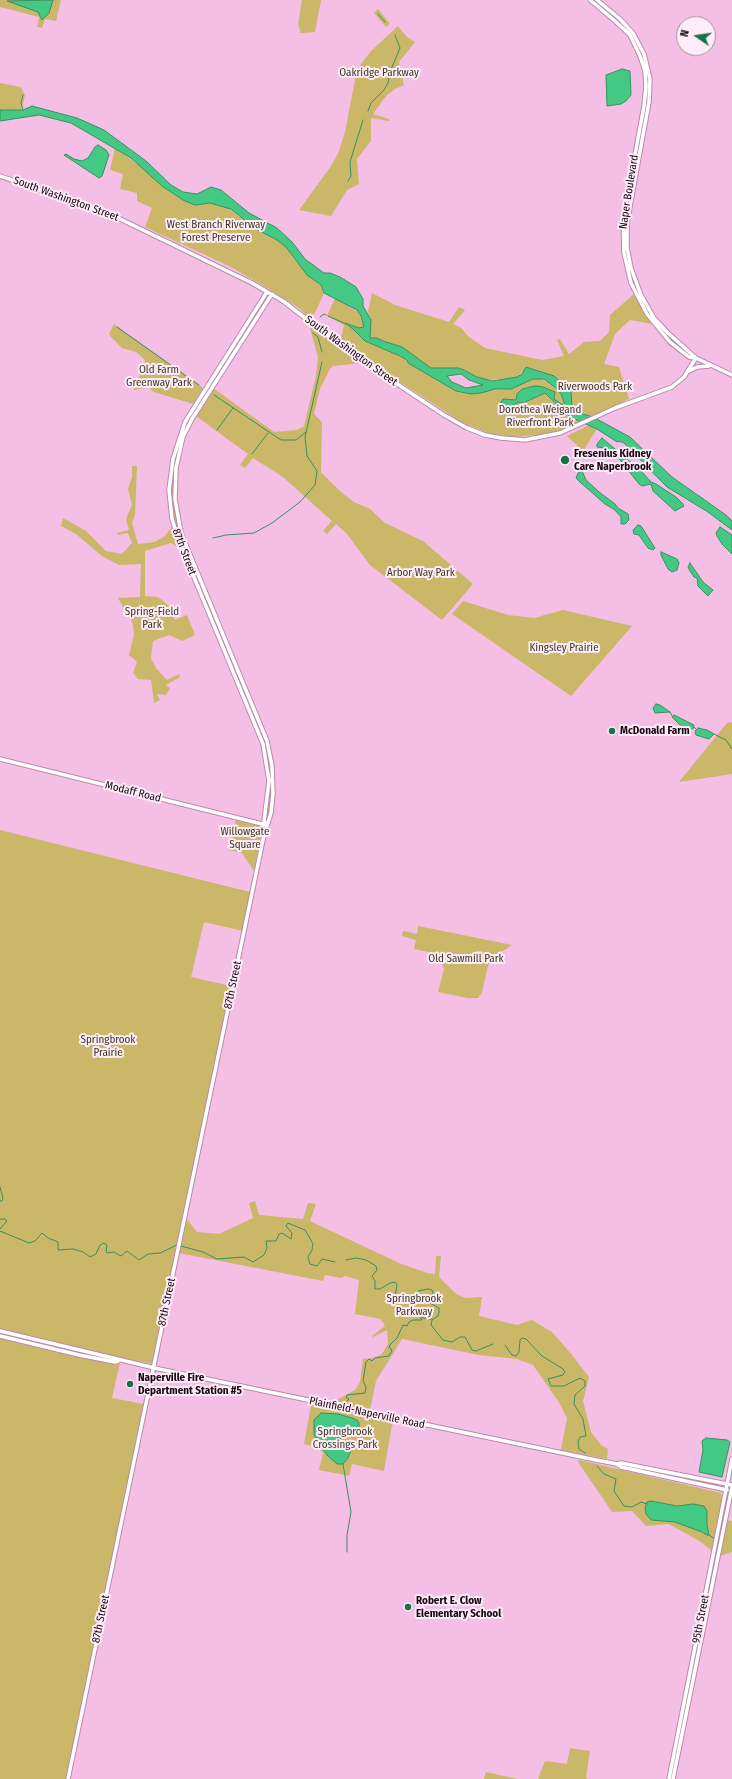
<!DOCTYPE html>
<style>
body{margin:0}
#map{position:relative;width:732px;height:1779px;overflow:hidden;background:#f5bee5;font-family:"Fira Sans Condensed",sans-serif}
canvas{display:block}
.north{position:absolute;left:676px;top:16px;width:40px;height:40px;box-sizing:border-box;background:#feedf8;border:1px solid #a2919d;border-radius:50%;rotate:283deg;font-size:11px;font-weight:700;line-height:16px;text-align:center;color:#190714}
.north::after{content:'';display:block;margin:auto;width:14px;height:18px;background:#187247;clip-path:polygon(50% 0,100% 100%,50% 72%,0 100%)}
</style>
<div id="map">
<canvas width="732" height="1779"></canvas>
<div class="north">N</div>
</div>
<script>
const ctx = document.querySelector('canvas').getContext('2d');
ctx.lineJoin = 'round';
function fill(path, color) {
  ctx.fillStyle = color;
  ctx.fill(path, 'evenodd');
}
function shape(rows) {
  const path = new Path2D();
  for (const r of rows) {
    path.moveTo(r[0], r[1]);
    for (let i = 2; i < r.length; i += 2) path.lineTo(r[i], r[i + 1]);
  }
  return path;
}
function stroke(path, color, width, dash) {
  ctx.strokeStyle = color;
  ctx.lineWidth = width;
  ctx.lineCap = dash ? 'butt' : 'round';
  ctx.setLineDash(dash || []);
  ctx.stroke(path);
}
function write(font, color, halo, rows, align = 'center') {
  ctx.font = font + ' "Fira Sans Condensed",sans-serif';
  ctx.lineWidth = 4;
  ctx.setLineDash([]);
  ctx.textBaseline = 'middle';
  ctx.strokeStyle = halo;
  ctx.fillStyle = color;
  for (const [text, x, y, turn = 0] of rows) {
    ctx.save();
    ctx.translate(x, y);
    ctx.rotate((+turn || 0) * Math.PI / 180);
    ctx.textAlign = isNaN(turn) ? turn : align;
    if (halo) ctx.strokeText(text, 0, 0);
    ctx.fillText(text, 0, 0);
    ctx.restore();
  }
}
fill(shape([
 [0,0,61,0,56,21,45,19,42,28,37,27,39,17,0,7],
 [302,0,321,0,315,32,301,33,298,24],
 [378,9,390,24,386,27,374,13],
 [398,26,407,37,415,42,399,62,404,85,395,89,386,96,373,114,389,119,389,121,371,118,371,141,357,159,359,184,347,190,331,216,299,210,329,169,338,154,345,132,356,75,361,64,371,51],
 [0,83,21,87,25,95,21,112,0,115],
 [115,148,147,171,169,191,183,200,195,205,210,203,227,207,256,229,277,240,286,247,294,259,313,280,321,286,324,293,316,311,310,319,299,308,264,286,229,266,145,227,152,208,137,201,137,193,120,189,123,174,110,170],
 [372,293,395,305,449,322,459,307,465,310,453,324,460,327,469,337,485,348,542,360,564,356,557,340,560,339,569,354,584,342,600,341,609,332,610,315,634,294,652,324,630,320,615,334,604,364,619,367,629,399,592,416,576,412,572,407,570,396,538,370,527,367,517,377,489,380,477,377,464,370,458,368,431,368,402,347,383,341,377,338,370,338,371,321,368,312],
 [335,298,359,313,364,324,365,341,400,356,407,360,408,363,456,391,465,393,508,389,533,379,540,378,556,388,561,394,564,402,563,406,554,399,554,392,543,387,527,387,521,389,519,391,516,400,502,405,513,405,519,402,522,404,544,393,570,417,581,421,561,430,545,434,515,437,488,433,463,423,340,343,344,325,327,316],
 [114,324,203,388,193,404,154,392,148,387,134,390,133,387,144,369,145,360,136,352,122,348,111,337,109,334],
 [309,325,361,363,333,366,330,369,320,389,314,414,322,422,321,472,341,492,354,502,370,509,385,523,423,541,473,584,442,620,370,565,347,534,336,524,327,534,323,531,332,521,283,477,253,458,245,468,240,465,248,454,196,416,213,388,274,432,297,430,304,426,316,376,318,357],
 [589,425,597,429,583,451,567,436],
 [132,466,137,466,135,514,132,523,138,544,154,542,164,537,173,526,178,547,171,543,145,551,145,596,158,597,168,605,175,620,187,615,195,635,182,641,169,635,153,641,151,658,156,668,167,680,179,674,180,677,166,685,170,688,166,695,157,694,160,700,154,703,151,680,138,679,133,673,137,662,129,655,134,635,133,624,118,598,140,597,141,564,119,565,102,556,76,534,61,526,63,518,86,531,106,551,122,554,132,543,128,533,118,535,117,533,129,530,126,519,132,505,128,489,132,477],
 [173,473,176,517,191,564,182,547,174,522,171,499],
 [193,569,194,569,243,686,233,669],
 [463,601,508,615,534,618,563,610,632,626,571,696,452,614],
 [245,696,255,713,267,745,271,769,272,788,270,812,267,820,270,783,267,756,260,731],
 [730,722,732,723,732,774,679,782,727,723],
 [236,820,262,827,254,871,242,853,228,850],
 [0,830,250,892,243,931,204,922,191,977,231,986,153,1364,121,1358,112,1398,144,1404,66,1779,0,1779],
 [418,926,512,945,492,958,488,966,482,992,478,998,468,998,438,992,444,969,440,957,433,953,414,949,416,940,402,936,403,931,417,934],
 [255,1201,259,1215,303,1219,308,1203,316,1204,310,1221,399,1263,427,1273,435,1274,436,1256,441,1256,439,1277,455,1293,465,1298,482,1297,479,1316,517,1325,532,1320,552,1332,572,1355,589,1377,583,1401,591,1432,601,1445,608,1449,607,1459,561,1450,567,1418,558,1401,533,1365,517,1359,479,1355,402,1339,376,1381,370,1410,333,1402,355,1390,360,1382,363,1359,373,1358,382,1354,388,1344,387,1330,373,1337,372,1336,385,1326,381,1319,355,1314,359,1280,345,1276,341,1278,325,1275,323,1281,179,1253,186,1218,197,1232,219,1234,253,1218,249,1203],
 [311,1405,391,1422,392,1425,384,1471,352,1464,349,1476,319,1470,323,1453,318,1447,304,1444],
 [579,1460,721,1493,722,1503,713,1552,701,1542,669,1524,646,1526,632,1511,612,1512,578,1462],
 [727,1520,732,1521,732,1552,720,1556],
 [570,1748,590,1751,586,1777,588,1779,538,1779,545,1761,567,1764],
 [486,1772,518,1779,484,1779]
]), '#cab768');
const water = shape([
 [53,0,49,13,42,20,38,12,7,1,53,0],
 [622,69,630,71,631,95,626,101,621,104,607,106,606,75,622,69],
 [32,106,77,118,104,130,146,161,171,185,183,192,197,194,211,187,221,190,249,213,277,228,292,242,305,259,324,273,330,273,340,277,356,287,363,299,363,306,371,320,370,338,377,338,383,341,402,347,431,368,458,368,464,370,477,377,492,381,517,377,522,374,526,367,554,376,571,392,572,407,576,412,593,417,630,437,672,477,726,515,732,521,732,530,708,512,667,487,624,443,619,441,617,442,597,429,570,417,545,393,523,403,519,402,511,406,500,404,503,399,516,400,517,394,522,389,535,386,543,387,555,392,554,399,564,406,564,402,561,394,556,388,544,379,533,379,511,389,495,389,481,393,471,394,456,391,408,363,407,360,400,356,365,341,353,329,345,323,359,328,364,327,361,316,357,310,324,293,321,285,307,275,286,247,277,240,256,229,231,209,210,203,195,205,183,200,162,186,131,158,71,123,39,115,0,121,0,110,23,110,32,106],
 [461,374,469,380,483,385,466,388,452,382,447,376,461,374],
 [98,145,106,150,109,155,102,176,99,178,64,155,66,154,74,159,82,161,88,158,95,147,98,145],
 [602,438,640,470,651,482,656,484,676,497,683,504,684,506,675,511,653,491,651,484,642,486,639,484,617,456,605,448,597,447,597,444,602,438],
 [582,471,586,480,599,492,615,504,618,508,628,514,629,520,625,524,621,524,621,517,615,510,605,504,580,482,576,478,578,473,582,471],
 [638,525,641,526,655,548,653,550,648,548,639,535,634,534,633,530,638,525],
 [720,527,732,535,732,554,722,544,717,536,716,533,720,527],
 [661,552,677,559,679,563,677,570,672,572,668,569,661,555,661,552],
 [690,563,703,582,713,590,708,596,698,586,697,578,694,577,690,571,688,567,690,563],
 [656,704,660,705,670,712,655,713,653,708,656,704],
 [674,715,694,725,693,729,686,728,679,724,672,717,674,715],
 [698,728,707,730,714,734,709,739,696,735,695,731,698,728],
 [321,1413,338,1414,352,1418,357,1420,359,1423,359,1429,355,1435,343,1437,331,1443,333,1448,345,1445,351,1450,348,1458,343,1464,337,1464,327,1455,314,1435,314,1420,321,1413],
 [706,1438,727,1440,730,1442,722,1477,699,1472,703,1450,702,1441,706,1438],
 [651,1501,677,1506,693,1504,704,1506,707,1511,707,1525,709,1535,707,1535,702,1532,675,1522,651,1520,646,1514,645,1508,647,1502,651,1501]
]);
fill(water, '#44c985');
stroke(water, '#378f63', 1);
stroke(shape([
 [378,14,385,22],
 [23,110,21,103,23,95],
 [368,111,371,103,384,90,388,83,390,72,400,48,395,35],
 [348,181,351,176,350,162,363,120],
 [328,316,346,324],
 [320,317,324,314,326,315],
 [117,327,199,385],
 [313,333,318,337,322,352],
 [214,395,281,440,296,440,306,432],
 [217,430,233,408],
 [252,454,268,433],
 [213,538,226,535,254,533,272,523,300,502,315,485,317,471,307,456,305,437,322,362],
 [670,712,672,716],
 [694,727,696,729],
 [714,734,726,740,732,749],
 [0,1187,3,1198,2,1201,0,1201],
 [0,1219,5,1219,7,1221,0,1229],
 [0,1231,29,1243,35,1241,42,1233,48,1238,58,1242,58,1250,73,1249,83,1252,90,1257,96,1254,100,1245,104,1243,107,1245,106,1252,108,1253,114,1252,121,1256,127,1251,139,1260,148,1254,160,1253,177,1245],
 [181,1246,203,1252,217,1259,244,1257,253,1262,264,1255,267,1248,266,1241,276,1241,279,1234,282,1233,291,1239,292,1233,286,1226,288,1223,305,1230,308,1235,313,1244,312,1250,308,1257,310,1264,317,1266,322,1259,335,1262],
 [346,1260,356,1258,366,1260,376,1266,377,1270,372,1276,375,1281,375,1289,380,1289,390,1283,395,1282,397,1285,395,1297,403,1302,409,1302,418,1291,428,1289,432,1290,433,1293,430,1303,439,1308,439,1312,438,1316,432,1320,431,1325,443,1340,452,1342,460,1337,465,1337,472,1350,476,1351,493,1344],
 [505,1345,512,1355,516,1356,519,1352,520,1340,522,1338,526,1339,542,1356,563,1369,565,1372,563,1375,548,1379,551,1386,564,1386,580,1378,585,1381,585,1386,575,1395,574,1404,583,1419,586,1436,580,1437,578,1442,579,1449,585,1453],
 [345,1403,349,1399,346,1397,347,1395,365,1393,366,1387,363,1381,366,1362,369,1359,372,1361,375,1358,389,1356,392,1351,389,1346,397,1338,403,1325,407,1326,409,1322,413,1320,422,1320,420,1316,425,1319,428,1315,429,1319,432,1319],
 [343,1464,351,1512,347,1535,347,1552],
 [597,1466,604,1474,616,1479,614,1491,624,1506,632,1507,641,1502,647,1504],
 [709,1535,715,1539]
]), '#378f63', 1);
stroke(shape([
 [341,289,352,298]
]), '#44c985', 4);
const secondary = shape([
 [590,0,615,21,630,35,640,56,645,71,646,86,644,106,623,219,624,253,631,283,647,314,670,342,689,357,696,358,732,375],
 [597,0,620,19,633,33,644,54,650,79,649,102,627,223,627,247,631,268,641,295,654,318,668,333,696,358],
 [0,176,112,215,252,283,283,301,349,352,444,415,467,428,485,435,501,438,525,440,560,433,615,408,672,387,684,377,696,358],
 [689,371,697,367,709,366],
 [0,759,266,825],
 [266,825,264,821,269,781,263,744,179,541,172,519,169,490,173,459,185,422,267,292],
 [0,1331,159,1369,596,1460,617,1464,621,1463,732,1485],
 [0,1336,79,1355,115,1362,118,1361],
 [617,1464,621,1467,727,1490],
 [68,1779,264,835,271,813,273,794,272,766,267,741,181,533,175,499,176,468,183,437,192,419,272,294],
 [669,1779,732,1459],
 [673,1779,732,1487]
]);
stroke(secondary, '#bc89ae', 5.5);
stroke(secondary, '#fff', 3.5);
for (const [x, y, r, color] of [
 [565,460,5,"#187247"],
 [612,731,4,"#187247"],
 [130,1384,4,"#187247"],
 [408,1607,4,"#187247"]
]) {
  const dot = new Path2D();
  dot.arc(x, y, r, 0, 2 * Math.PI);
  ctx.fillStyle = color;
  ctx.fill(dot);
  stroke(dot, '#feedf8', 1.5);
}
write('11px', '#3e3922', '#feedf8', [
 ["Oakridge Parkway",379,73],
 ["West Branch Riverway",216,225],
 ["Forest Preserve",216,238],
 ["Old Farm",159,370],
 ["Greenway Park",159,383],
 ["Riverwoods Park",595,387],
 ["Dorothea Weigand",540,410],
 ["Riverfront Park",540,423],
 ["Arbor Way Park",421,573],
 ["Spring-Field",152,612],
 ["Park",152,625],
 ["Kingsley Prairie",564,648],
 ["Willowgate",245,832],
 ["Square",245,845],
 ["Old Sawmill Park",466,959],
 ["Springbrook",108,1040],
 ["Prairie",108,1053],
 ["Springbrook",414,1299],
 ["Parkway",414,1312],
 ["Springbrook",345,1432],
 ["Crossings Park",345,1445]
]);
write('11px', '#190714', '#feedf8', [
 ["Naper Boulevard",629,192,-81],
 ["South Washington Street",66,199,20],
 ["South Washington Street",351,351,36],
 ["87th Street",184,552,69],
 ["Modaff Road",133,792,14],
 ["87th Street",233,985,-78],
 ["87th Street",167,1302,-78],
 ["Plainfield-Naperville Road",367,1413,12],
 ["87th Street",101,1619,-78],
 ["95th Street",701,1619,-79]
]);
write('bold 11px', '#190714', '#feedf8', [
 ["Fresenius Kidney",574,454],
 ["Care Naperbrook",574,467],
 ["McDonald Farm",620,731],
 ["Naperville Fire",138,1378],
 ["Department Station #5",138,1391],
 ["Robert E. Clow",416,1601],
 ["Elementary School",416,1614]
], 'left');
</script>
